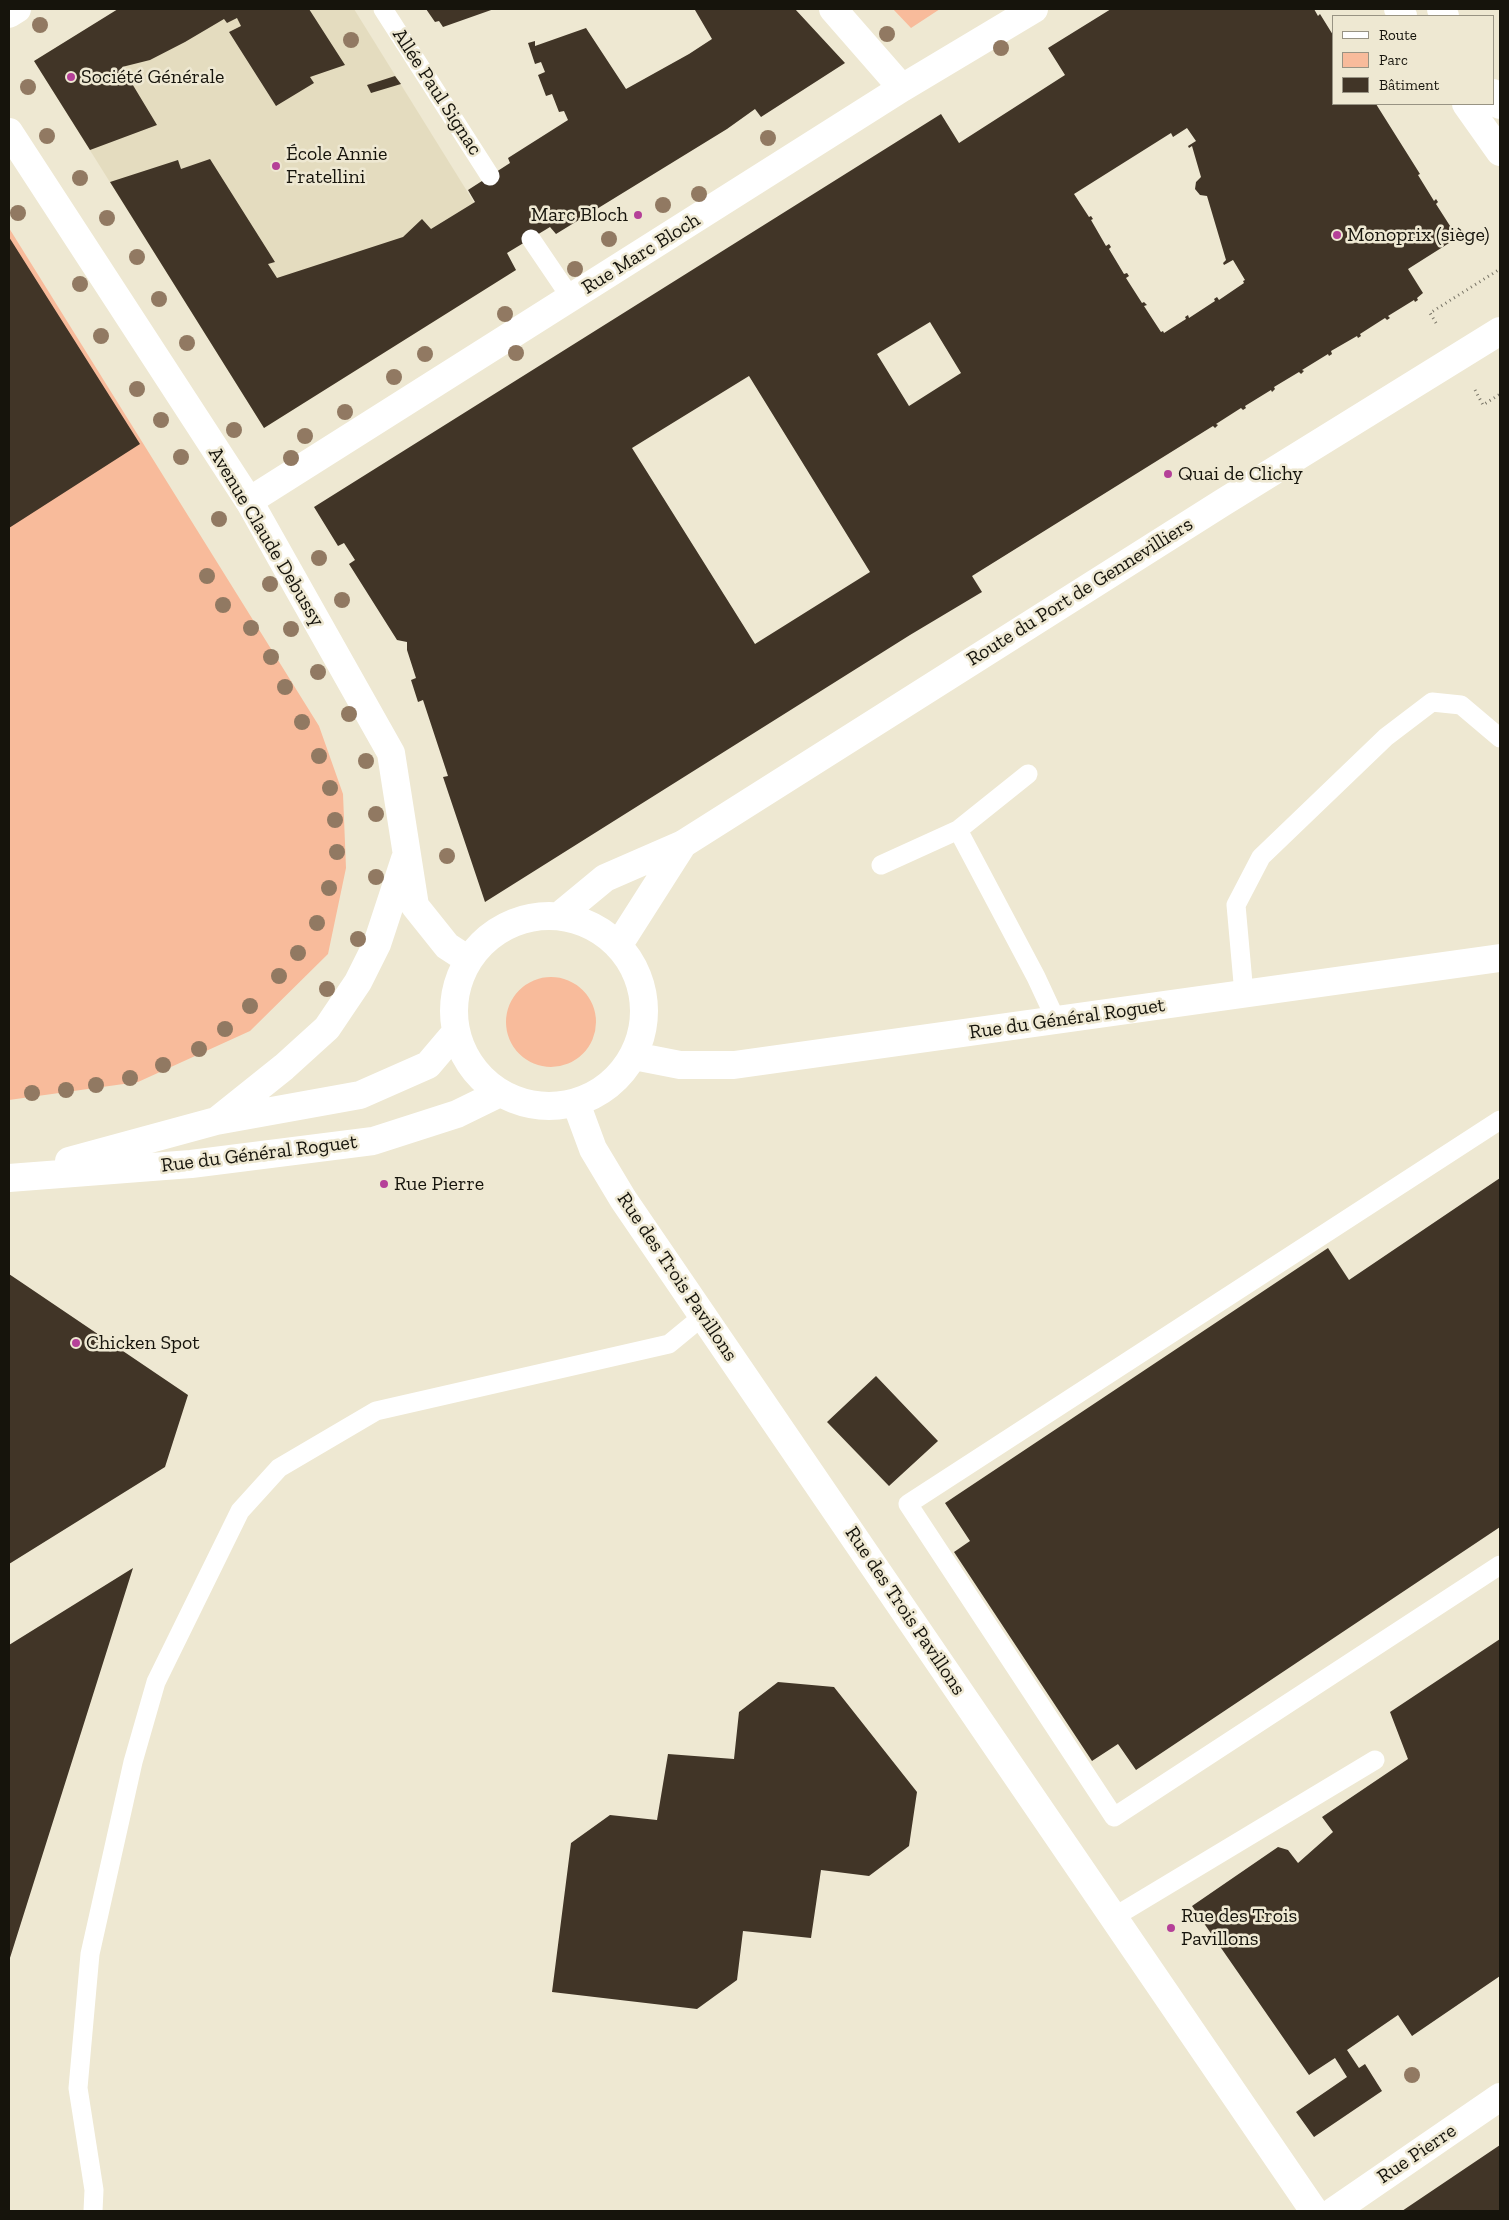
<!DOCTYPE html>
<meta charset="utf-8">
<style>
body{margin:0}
#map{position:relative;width:1509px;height:2220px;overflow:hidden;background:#eee8d2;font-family:"Zilla Slab",serif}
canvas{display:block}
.frame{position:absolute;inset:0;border:10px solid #16140c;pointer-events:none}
.legend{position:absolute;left:1332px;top:15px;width:162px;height:90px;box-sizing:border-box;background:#eee8d2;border:1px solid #989383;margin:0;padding:6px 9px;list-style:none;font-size:15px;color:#16140c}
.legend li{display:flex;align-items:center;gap:10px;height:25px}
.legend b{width:25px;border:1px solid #989383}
</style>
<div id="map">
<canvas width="1509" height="2220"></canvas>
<div class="frame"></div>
<ul class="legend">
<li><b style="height:6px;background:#fff"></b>Route</li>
<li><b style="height:14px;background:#f8bb9b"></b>Parc</li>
<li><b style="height:14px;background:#413527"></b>Bâtiment</li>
</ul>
</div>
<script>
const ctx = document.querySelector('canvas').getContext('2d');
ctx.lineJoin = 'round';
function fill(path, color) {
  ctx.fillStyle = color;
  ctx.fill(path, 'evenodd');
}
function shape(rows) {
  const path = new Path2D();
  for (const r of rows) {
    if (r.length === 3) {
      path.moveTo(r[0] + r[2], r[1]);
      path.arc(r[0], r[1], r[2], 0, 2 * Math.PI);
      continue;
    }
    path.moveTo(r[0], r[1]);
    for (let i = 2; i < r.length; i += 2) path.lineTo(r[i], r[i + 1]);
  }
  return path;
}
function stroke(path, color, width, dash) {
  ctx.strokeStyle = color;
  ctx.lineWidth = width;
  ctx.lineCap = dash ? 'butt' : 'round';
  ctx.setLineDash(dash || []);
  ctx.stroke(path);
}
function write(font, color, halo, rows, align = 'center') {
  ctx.font = font + ' "Zilla Slab",serif';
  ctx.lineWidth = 5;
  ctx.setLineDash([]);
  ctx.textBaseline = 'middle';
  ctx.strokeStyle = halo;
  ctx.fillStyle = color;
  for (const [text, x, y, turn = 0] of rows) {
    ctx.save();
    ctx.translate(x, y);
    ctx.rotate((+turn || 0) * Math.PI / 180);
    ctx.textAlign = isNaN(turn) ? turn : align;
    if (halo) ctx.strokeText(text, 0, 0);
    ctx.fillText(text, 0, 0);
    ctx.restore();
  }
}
fill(shape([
 [119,9,354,9,516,270,264,428,34,61]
]), '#e4dcbf');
fill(shape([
 [893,9,940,9,911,28],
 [9,228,319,726,343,794,346,868,328,954,250,1031,138,1082,9,1100],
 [551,1022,45]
]), '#f8bb9b');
fill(shape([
 [118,9,309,9,345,65,310,77,314,83,276,106,229,32,241,26,237,18,227,23,224,19,185,42,150,60,122,67,157,125,90,150,34,61],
 [426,9,494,9,443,27,439,21,435,22],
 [698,9,795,9,845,63,761,117,755,109,727,129,556,234,550,227,507,253,516,270,264,428,110,182,178,160,181,169,210,159,275,262,268,264,277,278,403,237,422,219,431,229,475,202,468,190,510,163,508,158,568,120,564,111,559,112,552,94,546,96,538,75,545,72,541,62,535,64,528,43,535,41,535,46,586,28,626,89,689,54,712,39,695,10],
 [1111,9,1314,9,1318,16,1320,14,1333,35,1333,104,1376,104,1420,174,1418,175,1434,201,1436,199,1438,202,1436,204,1452,229,1454,228,1456,231,1454,233,1457,238,1408,269,1423,293,1417,298,1418,300,1415,302,1414,300,1388,316,1390,318,1387,320,1385,318,1360,334,1361,336,1358,338,1357,336,1331,351,1332,354,1329,356,1328,354,1302,370,1304,371,1301,374,1299,372,1274,387,1275,389,1272,392,1271,390,1245,406,1246,408,1243,410,1241,408,1216,424,1218,425,1215,428,1213,426,972,576,982,592,910,635,485,902,443,777,448,776,423,700,418,702,411,680,416,678,407,650,407,642,397,640,349,564,355,560,344,543,338,546,314,507,941,114,959,143,1065,75,1048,48],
 [1187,128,1196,141,1188,146,1189,148,1192,146,1201,177,1196,182,1195,189,1200,195,1207,196,1226,260,1223,263,1224,265,1233,260,1245,280,1243,281,1244,283,1219,300,1217,297,1214,299,1215,301,1189,318,1188,315,1185,317,1186,319,1164,333,1163,331,1161,332,1144,306,1147,305,1144,302,1142,303,1126,278,1129,276,1127,273,1124,274,1109,249,1111,247,1109,244,1106,246,1091,220,1093,219,1091,216,1089,217,1074,194,1171,133,1173,137],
 [930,322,961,373,909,406,877,354],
 [749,376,870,572,755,644,632,448],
 [395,76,401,84,371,93,367,85],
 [9,237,140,444,9,528],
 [1500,1178,1500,1527,1136,1770,1118,1744,1092,1761,954,1552,970,1541,945,1503,1328,1248,1349,1280],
 [9,1274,188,1395,165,1467,9,1564],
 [876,1376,938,1441,889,1486,827,1422],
 [133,1568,9,1961,9,1645],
 [1500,1639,1500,1976,1412,2036,1398,2015,1347,2050,1359,2068,1365,2064,1382,2091,1314,2137,1296,2112,1347,2077,1335,2058,1309,2075,1192,1906,1278,1847,1288,1850,1298,1863,1333,1832,1322,1817,1408,1759,1390,1712],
 [778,1682,834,1687,917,1792,909,1846,869,1876,821,1870,811,1938,743,1931,737,1980,697,2009,552,1992,571,1843,610,1815,657,1820,668,1754,734,1759,739,1712],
 [1500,2145,1500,2211,1402,2211]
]), '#413527');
stroke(shape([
 [1436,323,1430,313,1500,269],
 [1475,390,1483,405,1500,394]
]), '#787466', 3, [1, 4]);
stroke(shape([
 [383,9,490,176],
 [531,239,571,298],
 [1028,774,958,830,1036,977,1056,1020],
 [881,865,958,830],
 [1244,994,1236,905,1261,857,1386,737,1432,702,1461,705,1500,738],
 [1500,1120,908,1504,1114,1817,1500,1565],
 [1114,1917,1375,1760],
 [93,2211,94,2190,78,2088,90,1954,133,1762,156,1682,240,1511,279,1468,376,1411,669,1344,703,1316]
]), '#fff', 19);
stroke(shape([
 [833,9,902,88],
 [9,14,17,9],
 [249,501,902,88,1034,9],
 [576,1103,593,1149,623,1199,1314,2211],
 [1334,2211,1500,2097]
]), '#fff', 28);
stroke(shape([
 [9,132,249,501,391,753,415,906,447,946,467,959],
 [559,916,605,878,683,844,1222,503,1500,331],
 [549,1011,95],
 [618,946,683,844],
 [634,1056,680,1065,734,1065,1500,958],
 [219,1119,284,1067,327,1028,358,982,377,944,405,859],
 [69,1161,216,1121,360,1095,428,1065,456,1032],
 [9,1178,191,1164,373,1141,457,1114,500,1093]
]), '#fff', 28);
stroke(shape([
 [1398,9,1403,16],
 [1441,9,1445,16],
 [1493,93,1500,105],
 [1466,104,1500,152]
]), '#fff', 28);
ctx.fillStyle = '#917962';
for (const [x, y] of [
 [40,25],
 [887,34],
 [351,40],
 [1001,48],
 [28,87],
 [47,136],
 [768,138],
 [80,178],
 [699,194],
 [663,205],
 [18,213],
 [107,218],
 [609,239],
 [137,257],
 [575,269],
 [80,284],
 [159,299],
 [505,314],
 [101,336],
 [187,343],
 [516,353],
 [425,354],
 [394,377],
 [137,389],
 [345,412],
 [161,420],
 [234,430],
 [305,436],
 [181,457],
 [291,458],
 [219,519],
 [319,558],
 [207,576],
 [270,584],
 [342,600],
 [223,605],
 [251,628],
 [291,629],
 [271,657],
 [318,672],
 [285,687],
 [349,714],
 [302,722],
 [319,756],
 [366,761],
 [330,788],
 [376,814],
 [335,820],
 [337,852],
 [447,856],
 [376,877],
 [329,888],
 [317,923],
 [358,939],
 [298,953],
 [279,976],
 [327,989],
 [250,1006],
 [225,1029],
 [199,1049],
 [163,1065],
 [130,1078],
 [96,1085],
 [66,1090],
 [32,1093],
 [1412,2075]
]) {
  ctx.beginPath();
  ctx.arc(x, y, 8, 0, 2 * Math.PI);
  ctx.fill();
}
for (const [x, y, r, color] of [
 [71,77,5,"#b54098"],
 [276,166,5,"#b54098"],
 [638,215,5,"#b54098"],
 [1337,235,5,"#b54098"],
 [1168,474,5,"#b54098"],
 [384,1184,5,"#b54098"],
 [76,1343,5,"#b54098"],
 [1171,1928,5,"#b54098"]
]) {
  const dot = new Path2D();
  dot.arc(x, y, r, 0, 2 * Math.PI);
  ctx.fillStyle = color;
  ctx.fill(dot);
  stroke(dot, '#eee8d2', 2);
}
write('20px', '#16140c', '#eee8d2', [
 ["Société Générale",81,77],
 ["École Annie",286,154],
 ["Fratellini",286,177],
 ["Marc Bloch",628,215,"right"],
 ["Monoprix (siège)",1347,235],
 ["Quai de Clichy",1178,474],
 ["Rue Pierre",394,1184],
 ["Chicken Spot",86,1343],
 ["Rue des Trois",1181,1916],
 ["Pavillons",1181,1939]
], 'left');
write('20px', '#16140c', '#eee8d2', [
 ["Allée Paul Signac",437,92,57],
 ["Rue Marc Bloch",641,254,-32],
 ["Avenue Claude Debussy",266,537,59],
 ["Route du Port de Gennevilliers",1080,592,-32],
 ["Rue du Général Roguet",1067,1019,-8],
 ["Rue du Général Roguet",259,1154,-7],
 ["Rue des Trois Pavillons",677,1277,56],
 ["Rue des Trois Pavillons",905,1611,56],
 ["Rue Pierre",1417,2154,-34]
]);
</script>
